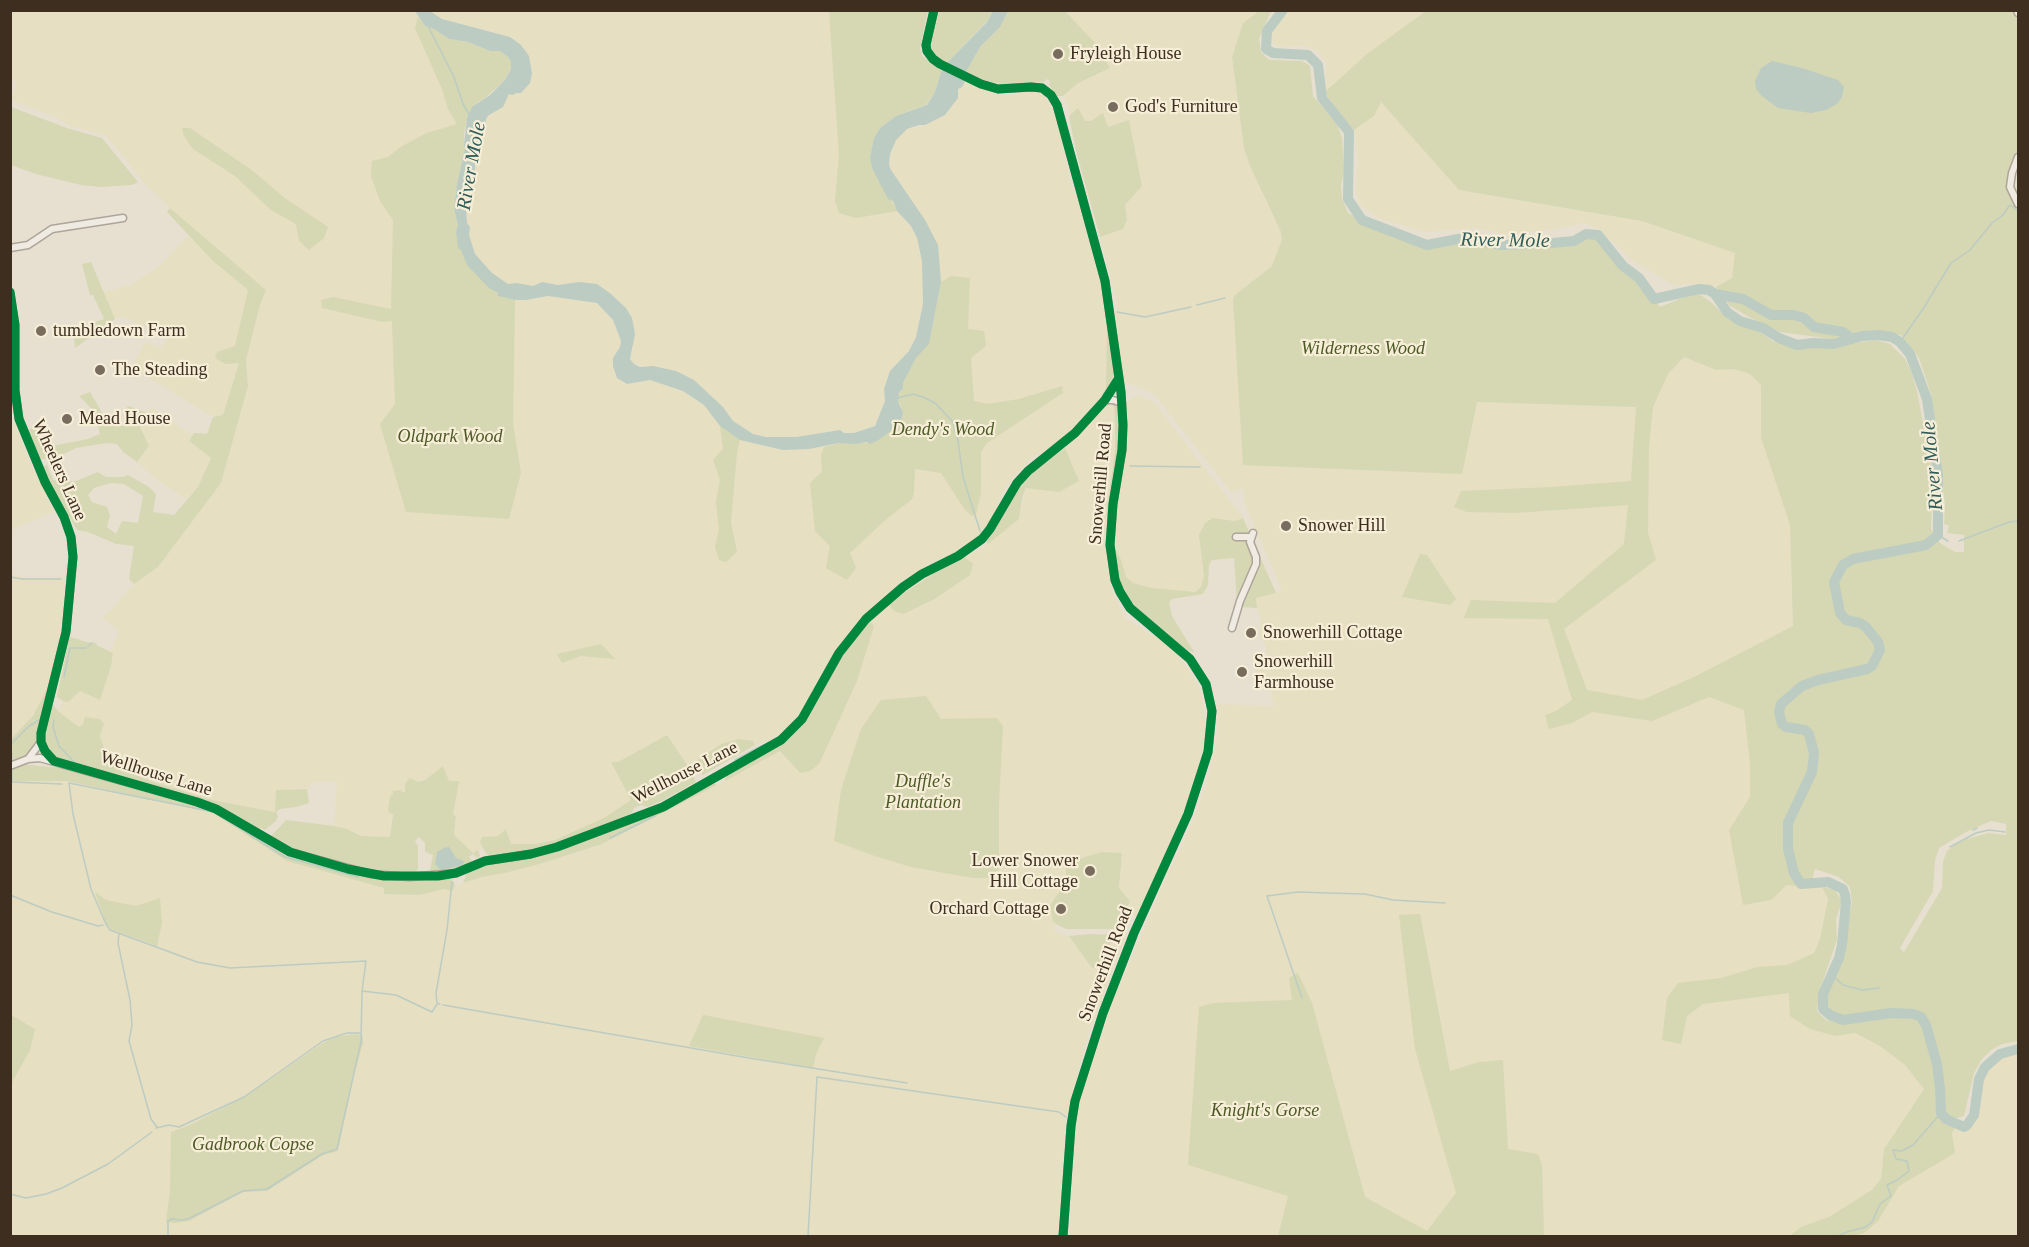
<!DOCTYPE html>
<style>
body{margin:0}
#map{position:relative;width:2029px;height:1247px;overflow:hidden;background:#e7e0d1;font-family:Georgia,serif}
canvas{display:block}
.frame{position:absolute;inset:0;border:12px solid #3d2e20;pointer-events:none}
</style>
<div id="map">
<canvas width="2029" height="1247"></canvas>
<div class="frame"></div>
</div>
<script>
const ctx = document.querySelector('canvas').getContext('2d');
ctx.lineJoin = 'round';
function fill(path, color) {
  ctx.fillStyle = color;
  ctx.fill(path, 'evenodd');
}
function shape(rows) {
  const path = new Path2D();
  for (const r of rows) {
    path.moveTo(r[0], r[1]);
    for (let i = 2; i < r.length; i += 2) path.lineTo(r[i], r[i + 1]);
  }
  return path;
}
function stroke(path, color, width, dash) {
  ctx.strokeStyle = color;
  ctx.lineWidth = width;
  ctx.lineCap = dash ? 'butt' : 'round';
  ctx.setLineDash(dash || []);
  ctx.stroke(path);
}
function write(font, color, halo, rows, align = 'center') {
  ctx.font = font + ' Georgia,serif';
  ctx.lineWidth = 4.5;
  ctx.setLineDash([]);
  ctx.textBaseline = 'middle';
  ctx.strokeStyle = halo;
  ctx.fillStyle = color;
  for (const [text, x, y, turn = 0] of rows) {
    ctx.save();
    ctx.translate(x, y);
    ctx.rotate((+turn || 0) * Math.PI / 180);
    ctx.textAlign = isNaN(turn) ? turn : align;
    if (halo) ctx.strokeText(text, 0, 0);
    ctx.fillText(text, 0, 0);
    ctx.restore();
  }
}
fill(shape([
 [10,11,415,11,425,26,464,134,467,265,537,299,548,296,597,303,613,320,621,341,620,347,617,352,622,382,627,384,650,380,682,391,704,405,720,426,766,446,783,450,867,442,934,325,916,207,891,170,889,165,890,154,896,140,907,129,925,125,945,115,958,98,958,89,965,81,980,89,999,95,1016,95,1031,90,1038,91,1046,97,1057,120,1071,184,1080,207,1102,291,1107,324,1106,388,1099,400,1072,431,1056,445,1032,458,1013,477,1002,494,993,517,979,535,956,552,926,565,900,583,859,623,835,654,802,713,786,729,770,740,755,745,703,775,695,769,691,771,667,735,618,762,612,762,631,800,604,818,556,840,536,844,511,844,506,829,498,836,482,837,480,842,483,848,473,854,454,835,456,817,453,815,458,781,449,782,435,774,418,782,406,792,393,795,390,837,361,836,347,829,334,826,337,781,310,783,310,788,276,790,276,812,212,800,153,782,103,762,104,748,100,736,104,724,88,739,57,716,63,701,57,697,59,682,113,658,113,653,110,651,119,631,102,617,109,612,134,584,158,567,221,483,248,386,246,360,260,305,266,290,170,208,143,182,120,152,103,134,70,126,56,117,11,100,17,82,11,78],
 [430,11,829,11,831,26,870,157,903,218,911,226,917,238,922,261,923,304,916,337,909,351,890,371,884,389,885,400,875,426,854,433,844,433,840,430,796,437,766,437,753,434,733,421,723,407,694,380,676,371,634,364,630,359,633,349,626,308,611,294,579,282,558,285,542,282,533,286,516,283,508,284,492,273,475,254,469,235,470,227,467,223,466,208,475,170,476,156,482,142,486,119,489,115,503,107,525,49,510,37,442,19],
 [1065,11,1259,11,1243,23,1232,57,1244,148,1250,166,1281,232,1282,240,1272,266,1235,295,1476,402,1653,407,1668,373,1684,357,1716,370,1734,369,1750,374,1761,385,1761,438,1790,525,1793,626,1750,763,1750,797,1729,831,1771,900,1787,885,1810,888,1822,887,1828,899,1820,939,1814,953,1800,1021,1810,1029,1835,1036,1854,1033,1880,1046,1905,1065,1924,1088,1884,1149,1881,1179,1888,1204,1899,1186,1922,1172,1952,1134,1955,1127,1965,1129,1971,1126,1979,1111,1982,1078,1992,1063,2005,1055,2018,1052,2018,1236,1069,1236,1075,1138,1079,1103,1113,1001,1160,891,1190,828,1206,785,1217,740,1218,704,1274,706,1269,682,1257,683,1256,656,1267,655,1264,641,1260,639,1260,615,1257,608,1256,598,1276,593,1282,590,1245,505,1243,489,1231,492,1153,393,1123,381,1115,314,1117,309,1116,298,1100,237,1123,229,1127,220,1124,205,1142,186,1129,121,1108,127,1103,114,1091,121,1085,122,1073,111,1069,116,1068,107,1063,96,1078,83,1110,68,1096,44],
 [1288,11,1427,11,1325,92,1326,62,1317,51,1305,46,1279,47,1273,44,1272,32],
 [1381,101,1459,190,1642,221,1736,253,1732,278,1716,287,1686,284,1673,285,1632,260,1597,228,1583,223,1550,230,1507,234,1472,228,1424,232,1381,219,1359,204,1356,189,1358,159,1354,130,1374,116],
 [189,235,212,260,248,290,235,347,217,352,215,359,239,363,223,415,213,417,131,367,145,342,160,348,168,338,129,319,120,316,115,319,103,292,131,285,160,265],
 [1137,395,1153,401,1243,518,1235,521,1220,518,1203,566,1204,576,1201,587,1195,592,1152,588,1133,583,1126,577,1114,546,1116,501,1122,466,1127,426,1125,404],
 [1111,404,1114,407,1115,451,1109,489,1106,544,1108,571,1113,591,1125,618,1160,640,1176,653,1189,670,1201,691,1205,718,1205,751,1190,799,1178,829,1137,917,1127,912,1130,901,1119,888,1122,853,1102,852,1066,883,1050,905,1053,921,1056,924,1054,930,1066,936,1069,936,1091,967,1096,969,1115,935,1126,937,1115,963,1087,1039,1066,1117,1058,1236,11,1236,11,781,67,781,213,813,264,845,299,864,384,888,385,894,420,895,443,888,452,891,458,885,482,877,505,873,575,854,602,844,681,804,780,751,800,773,874,626,869,621,893,598,942,568,982,548,1019,519,1026,488,1040,489,1079,481,1065,448,1104,407],
 [151,407,192,435,189,442,211,457,198,487,186,499,157,480,137,462,149,446,140,427],
 [14,421,31,464,54,512,11,530,10,423],
 [11,574,23,577,65,577,64,610,50,683,33,716,11,739]
]), '#e6dfc2');
fill(shape([
 [1008,10,1065,11,1096,44,1110,68,1078,83,1063,96,1057,96,1049,85,1050,81,1046,79,1044,82,1002,84,982,80,966,72,980,47,1000,27],
 [829,11,928,11,920,48,922,56,942,69,935,92,926,105,896,116,880,128,874,138,870,157,872,168,897,211,856,218,839,213,835,201,839,155],
 [939,11,993,11,987,21,946,64,933,54,931,46],
 [1259,11,1271,11,1259,39,1261,52,1269,60,1302,61,1310,66,1313,96,1337,124,1342,138,1344,171,1341,185,1342,198,1348,213,1362,220,1427,245,1463,238,1502,245,1552,243,1574,241,1586,234,1598,235,1623,266,1639,278,1660,307,1682,298,1699,294,1711,302,1725,316,1738,325,1757,330,1774,342,1815,348,1837,347,1853,343,1876,340,1890,344,1905,359,1911,371,1917,391,1931,467,1932,494,1931,529,1940,543,1955,552,1964,552,1964,535,1947,533,1949,526,1944,524,1945,505,1931,394,1919,358,1901,335,1875,330,1840,340,1780,332,1749,317,1729,305,1716,287,1732,278,1735,253,1642,221,1459,190,1381,102,1374,116,1354,130,1336,109,1325,92,1367,54,1426,11,2015,11,2018,17,2018,154,2012,167,2008,184,2011,198,2018,207,2018,1041,2002,1044,1991,1050,1982,1059,1974,1073,1964,1116,1954,1119,1947,1116,1944,1109,1943,1082,1939,1063,1931,1028,1927,1019,1920,1013,1911,1010,1886,1010,1844,1016,1827,1009,1825,1000,1841,960,1845,931,1848,925,1852,902,1850,887,1839,877,1815,869,1810,888,1787,885,1771,900,1743,905,1729,830,1750,797,1750,763,1744,710,1709,697,1652,721,1592,712,1572,723,1549,729,1545,715,1556,711,1572,700,1548,619,1464,618,1471,600,1555,603,1624,544,1628,505,1515,513,1467,512,1454,507,1461,491,1551,487,1631,481,1636,407,1477,402,1462,474,1243,465,1233,299,1235,295,1272,266,1282,240,1281,232,1250,166,1244,148,1232,57,1243,23],
 [1684,357,1716,370,1734,369,1750,374,1761,385,1761,438,1790,525,1793,626,1694,677,1642,700,1587,690,1564,629,1656,560,1648,533,1649,446,1653,407,1668,374],
 [1991,821,2006,824,2006,835,1988,833,1960,841,1947,851,1943,861,1942,888,1904,952,1900,948,1933,891,1935,860,1939,848,1966,832],
 [418,17,425,26,434,29,449,39,468,42,490,51,500,51,508,57,511,62,511,68,505,80,484,99,478,102,467,118,464,134,465,148,457,184,454,209,458,225,456,231,467,265,498,293,498,296,515,300,513,423,521,473,509,519,406,512,380,424,395,404,392,321,383,322,322,308,321,300,333,297,391,309,393,220,380,201,371,176,372,161,388,157,402,146,427,133,457,124,448,109,442,89,415,28],
 [11,107,67,128,102,138,138,182,132,185,101,187,81,185,36,174,11,165],
 [1078,108,1085,121,1091,121,1103,113,1108,127,1129,120,1142,186,1125,205,1127,220,1123,229,1100,237,1076,151,1069,116],
 [182,128,190,128,253,171,286,199,328,227,324,238,309,250,299,241,296,224,271,210,235,176,193,149,184,136],
 [170,208,266,290,260,305,246,360,248,386,221,483,158,567,134,584,129,579,134,546,116,544,88,532,77,530,61,502,55,494,42,467,47,465,53,480,61,482,76,481,98,472,106,477,123,477,128,475,149,487,156,494,153,512,174,515,198,487,211,458,189,441,194,433,207,434,213,417,223,415,239,363,226,364,215,358,217,352,235,346,248,290,212,260,167,212],
 [111,483,124,484,143,496,138,523,122,521,116,534,107,527,110,515,107,507,92,502,88,495,94,488],
 [91,262,115,319,75,348,74,338,78,328,104,319,93,295,90,295,82,264],
 [951,276,970,278,968,329,984,331,986,346,971,358,974,401,987,404,1019,399,1062,386,1063,393,987,443,981,452,981,494,976,514,972,516,965,510,941,473,915,469,914,493,912,499,883,522,850,553,856,568,847,580,826,568,830,546,815,531,810,483,822,472,821,456,824,447,839,443,870,443,877,441,895,428,902,418,901,405,898,401,899,392,903,389,903,383,916,358,929,344,941,282],
 [1109,323,1115,372,1109,389,1101,400,1099,400,1106,388,1107,324],
 [90,392,105,418,117,425,126,426,129,419,125,411,128,406,148,413,140,427,149,446,137,462,123,452,117,444,107,443,76,448,53,459,40,459,28,430,32,428,37,431,47,447,88,439,100,434,93,410,79,396],
 [1111,402,1117,405,1119,412,1120,439,1108,515,1106,516,1115,451,1115,425,1114,407,1111,404,1104,407,1107,403],
 [720,426,740,440,737,453,731,522,737,552,726,562,719,560,715,547,719,529,716,502,720,480,713,460,723,449],
 [1065,448,1079,481,1059,492,1026,488,1022,498,1019,519,988,544,986,540,1021,482,1037,468],
 [1213,518,1235,521,1243,518,1276,593,1256,598,1257,608,1240,607,1237,603,1234,558,1212,560,1209,565,1208,585,1203,594,1172,599,1169,603,1172,616,1194,652,1189,651,1183,648,1133,607,1124,596,1117,578,1114,546,1121,560,1126,577,1133,583,1152,588,1195,592,1201,587,1204,576,1199,535,1205,523],
 [1420,554,1427,555,1456,599,1450,605,1402,597],
 [964,557,973,564,970,575,933,600,903,614,894,611,888,604,942,568],
 [869,621,874,626,857,681,819,764,810,771,800,773,780,751,725,781,726,775,735,768,777,748,803,724,838,661],
 [71,637,86,642,96,643,98,646,113,653,111,666,100,700,80,691,68,702,63,701,57,697,69,639],
 [59,638,63,639,36,745,25,757,11,762,11,739,33,716,50,683],
 [601,644,615,659,581,656,562,663,557,654],
 [926,696,941,719,997,718,1003,726,999,803,999,870,986,878,973,878,911,867,875,856,834,841,841,790,861,729,881,700],
 [53,705,59,712,79,727,83,724,85,717,100,719,104,724,100,736,104,748,103,762,153,782,212,800,275,812,276,790,307,789,309,803,296,807,280,809,276,812,278,816,276,821,265,830,261,828,256,830,214,806,58,759,52,755,45,745,44,736,51,706],
 [667,735,691,771,696,782,662,801,647,807,642,805,634,808,632,813,610,824,561,843,533,851,499,856,488,856,485,852,480,842,482,837,498,836,506,829,511,844,536,844,555,840,604,818,631,800,611,762,618,762],
 [739,739,753,741,755,745,703,775,695,769,695,762,721,744],
 [22,764,59,768,62,767,195,804,214,811,288,854,371,877,391,879,447,877,454,882,455,887,452,891,443,889,420,895,384,894,384,888,287,861,213,813,67,781,11,781,11,769],
 [443,766,449,781,459,781,453,815,456,816,454,835,473,853,478,850,480,856,477,858,473,854,469,857,472,861,471,865,457,871,436,874,430,870,433,855,425,852,425,843,419,837,415,841,418,846,418,868,416,872,413,874,389,872,338,862,292,848,271,836,286,820,334,826,347,829,361,836,390,837,393,815,388,811,390,796,393,795,393,791,401,790,402,792,405,792,405,784,410,778,418,782,425,780],
 [713,783,717,785,602,844,543,863,505,873,482,877,463,883,468,871,498,862,533,856,670,806,706,784],
 [1102,852,1122,853,1119,888,1130,901,1120,926,1115,929,1066,929,1056,924,1053,921,1050,905,1066,883,1066,866,1082,858],
 [1822,887,1835,890,1842,901,1836,919,1837,940,1819,992,1817,1011,1826,1020,1846,1023,1894,1016,1913,1017,1923,1024,1936,1075,1937,1109,1941,1120,1955,1127,1952,1134,1955,1153,1899,1186,1878,1221,1864,1233,1853,1236,1791,1235,1801,1227,1829,1217,1872,1190,1881,1179,1884,1149,1924,1089,1905,1065,1880,1046,1855,1033,1835,1036,1810,1029,1790,1016,1789,993,1703,1004,1687,1016,1681,1044,1662,1040,1667,998,1678,983,1721,978,1758,967,1787,965,1814,953,1820,939,1828,899],
 [95,892,106,900,136,906,160,898,162,923,157,946,111,929,106,923],
 [1420,914,1450,1071,1479,1062,1503,1060,1508,1149,1538,1154,1542,1165,1544,1236,1278,1236,1288,1196,1188,1165,1199,1007,1214,1003,1292,1000,1289,978,1298,973,1312,1003,1365,1197,1427,1231,1456,1193,1415,1049,1399,915],
 [1091,934,1115,935,1096,969,1091,967,1069,936],
 [11,1015,35,1029,30,1050,11,1084],
 [703,1015,824,1038,816,1054,813,1068,689,1046],
 [356,1034,363,1036,363,1043,353,1078,338,1151,323,1155,267,1191,243,1192,189,1221,174,1223,166,1222,170,1192,171,1132,190,1125,246,1096,323,1043,337,1037]
]), '#d6d7b3');
fill(shape([
 [415,11,430,11,442,19,510,37,521,45,529,56,532,74,530,83,521,93,516,93,513,95,509,94,503,107,489,115,486,119,482,142,476,156,475,170,466,208,467,223,470,227,469,235,475,254,492,273,508,284,516,283,533,286,542,282,558,285,579,282,597,284,611,294,626,308,632,318,635,334,630,359,634,364,640,367,653,366,676,371,694,380,723,407,733,421,753,434,766,437,796,437,840,430,844,433,854,433,875,426,885,401,884,389,890,371,909,351,916,337,923,304,922,261,917,238,911,226,897,211,893,201,888,199,872,168,870,157,874,138,880,128,896,116,927,105,935,92,942,69,965,81,962,87,958,89,958,98,945,115,925,125,919,125,907,129,896,140,890,154,889,165,891,170,925,220,938,245,941,282,929,344,916,358,903,383,903,389,899,392,898,401,903,413,902,418,895,428,877,441,870,444,867,442,856,444,839,443,809,449,783,450,740,440,720,426,704,405,683,391,650,380,627,384,617,378,613,366,613,358,620,347,621,341,613,320,597,303,548,296,526,300,515,300,498,296,498,293,489,288,467,265,461,250,458,248,456,231,458,225,454,209,457,184,465,148,464,145,467,118,472,107,490,95,505,80,511,69,511,62,508,57,500,51,490,51,468,42,449,39,434,29,425,26],
 [993,11,1008,11,1000,27,980,47,966,72,946,64,987,22],
 [1772,61,1802,68,1838,80,1844,87,1842,97,1837,104,1826,110,1811,113,1778,108,1762,96,1756,89,1755,81,1761,68],
 [449,847,456,858,464,861,463,865,441,870,435,864,437,852,444,848]
]), '#bcccc2');
stroke(shape([
 [429,28,454,77,463,104,470,116],
 [1197,305,1225,298],
 [1117,312,1145,317,1191,307],
 [1900,342,1923,309,1951,263,1970,250,1992,223,2002,216,2010,205,2018,211],
 [898,398,913,394,923,397,935,403,953,422,958,441,963,477,980,531],
 [1130,466,1200,467],
 [1938,535,1948,541],
 [1959,541,2009,522,2018,521],
 [10,577,22,579,61,579],
 [88,646,92,643],
 [64,677,70,648,86,648],
 [54,720,53,727,59,746,75,763,128,779],
 [735,760,759,747,777,739,785,732],
 [12,761,11,744,29,726,41,719],
 [12,771,12,782,62,784],
 [1973,830,1977,828],
 [610,838,655,816],
 [1950,847,1976,833,1989,830,2005,832],
 [358,877,285,857,214,812,69,783,73,814,91,889,106,924,110,930,197,962,230,968,366,961,362,991,396,995,432,1012,437,1004,440,1004],
 [10,895,52,912,98,926,103,925],
 [119,934,118,943,130,1000,132,1025,129,1041,151,1119,157,1127],
 [1831,974,1843,985,1862,990,1879,988],
 [1302,998,1267,896,1298,892,1328,893,1365,894,1393,900,1445,903],
 [437,1003,436,993,447,930,452,882],
 [443,1005,749,1058,907,1083],
 [156,1128,169,1125,179,1127,244,1097,323,1041,347,1033,360,1033],
 [10,1194,26,1198,46,1194,62,1188,108,1164,152,1132],
 [168,1236,168,1221,172,1219,181,1220,188,1219,243,1191,267,1189,322,1154,337,1149,361,1042,362,991],
 [808,1236,817,1077,1059,1112,1066,1117],
 [1067,1236,1075,1120],
 [1838,1236,1847,1232,1866,1227,1872,1222,1880,1204,1891,1196,1887,1185,1897,1180,1909,1171,1907,1161,1896,1159,1893,1150,1902,1151,1913,1145,1941,1113]
]), '#bcccc2', 1.5);
stroke(shape([
 [1283,10,1267,31,1266,49,1273,53,1308,55,1318,65,1322,98,1349,132,1348,199,1362,220,1427,245,1463,238,1502,245,1552,243,1574,241,1586,234,1598,235,1623,266,1639,278,1654,299,1699,289,1709,290,1715,294,1727,312,1740,321,1763,328,1779,338,1797,345,1813,343,1834,344,1862,336,1878,335,1892,337,1900,342,1910,354,1927,399,1938,476,1938,535,1926,545,1853,559,1843,565,1834,582,1840,613,1846,620,1860,623,1866,627,1878,642,1880,650,1872,666,1867,669,1818,680,1802,686,1781,704,1779,712,1782,724,1786,727,1805,730,1809,734,1814,753,1812,772,1788,823,1788,849,1794,873,1801,884,1828,882,1843,889,1845,895,1846,902,1842,945,1839,958,1823,994,1823,1009,1830,1015,1843,1020,1891,1013,1914,1014,1921,1017,1926,1025,1937,1064,1940,1088,1941,1113,1946,1119,1964,1127,1967,1125,1974,1115,1979,1079,1985,1067,2000,1054,2018,1049],
 [1715,294,1743,299,1771,315,1794,315,1804,318,1814,327,1843,332,1852,339]
]), '#bcccc2', 10);
const minor = shape([
 [934,10,926,45,927,51,933,59,940,64,981,84,998,89,1031,87,1042,88,1051,95,1057,105,1105,281,1121,392,1123,425,1122,450,1113,504,1110,545,1115,580,1120,592,1130,608,1190,659,1206,684,1212,711,1208,752,1188,814,1134,933,1103,1013,1075,1101,1071,1126,1063,1236],
 [2017,10,2018,13],
 [2018,157,2012,173,2010,187,2018,204],
 [10,248,28,245,52,229,123,218],
 [10,292,15,325,15,390,19,419,45,482,64,517,71,537,73,557,66,632,41,733,41,742,45,751,54,761],
 [1105,400,1113,400,1122,403],
 [1236,537,1251,537],
 [1232,628,1240,601,1256,564,1256,557,1250,542,1253,533],
 [28,759,41,742],
 [10,766,28,759,40,758,197,802,216,809,290,852,370,874,409,877,456,873,485,861,531,854,557,847,663,807,781,740,802,719,839,653,866,619,903,587,922,574,958,556,982,539,990,529,1017,483,1028,471,1075,433,1105,400,1119,378]
]);
stroke(minor, '#ada599', 9);
stroke(minor, '#efebe3', 6);
stroke(shape([
 [934,10,926,45,927,51,933,59,940,64,981,84,998,89,1031,87,1042,88,1051,95,1057,105,1105,281,1121,392,1123,425,1122,450,1113,504,1110,545,1115,580,1120,592,1130,608,1190,659,1206,684,1212,711,1208,752,1188,814,1134,933,1103,1013,1075,1101,1071,1126,1063,1236],
 [10,292,15,325,15,390,19,419,45,482,64,517,71,537,73,557,66,632,41,733,41,742,45,751,54,761,197,802,216,809,290,852,348,869,384,876,438,876,456,873,485,861,531,854,557,847,663,807,781,740,802,719,839,653,866,619,903,587,922,574,958,556,982,539,990,529,1017,483,1028,471,1075,433,1105,400,1119,378]
]), '#00873e', 9);
for (const [x, y, r, color] of [
 [1058,54,6,"#786c5e"],
 [1113,107,6,"#786c5e"],
 [41,331,6,"#786c5e"],
 [100,370,6,"#786c5e"],
 [67,419,6,"#786c5e"],
 [1286,526,6,"#786c5e"],
 [1251,633,6,"#786c5e"],
 [1242,672,6,"#786c5e"],
 [1090,871,6,"#786c5e"],
 [1061,909,6,"#786c5e"]
]) {
  const dot = new Path2D();
  dot.arc(x, y, r, 0, 2 * Math.PI);
  ctx.fillStyle = color;
  ctx.fill(dot);
  stroke(dot, '#f7eed8', 2);
}
write('18px', '#3d2e20', '#f7eed8', [
 ["Fryleigh House",1070,54],
 ["God's Furniture",1125,107],
 ["tumbledown Farm",53,331],
 ["The Steading",112,370],
 ["Mead House",79,419],
 ["Snower Hill",1298,526],
 ["Snowerhill Cottage",1263,633],
 ["Snowerhill",1254,662],
 ["Farmhouse",1254,683],
 ["Lower Snower",1078,861,"right"],
 ["Hill Cottage",1078,882,"right"],
 ["Orchard Cottage",1049,909,"right"]
], 'left');
write('italic 18px', '#4d5a26', '#f7eed8', [
 ["Wilderness Wood",1363,349],
 ["Dendy's Wood",943,430],
 ["Oldpark Wood",450,437],
 ["Duffle's",923,782],
 ["Plantation",923,803],
 ["Knight's Gorse",1265,1111],
 ["Gadbrook Copse",253,1145]
]);
write('18px', '#3d2e20', '#f7eed8', [
 ["Wheelers Lane",59,470,66],
 ["Snowerhill Road",1101,484,-85],
 ["Wellhouse Lane",685,773,-27],
 ["Wellhouse Lane",156,774,17],
 ["Snowerhill Road",1106,964,-69]
]);
write('italic 20px', '#2f5d5a', '#f7eed8', [
 ["River Mole",472,166,-80],
 ["River Mole",1505,241,1],
 ["River Mole",1933,466,-95]
]);
</script>
